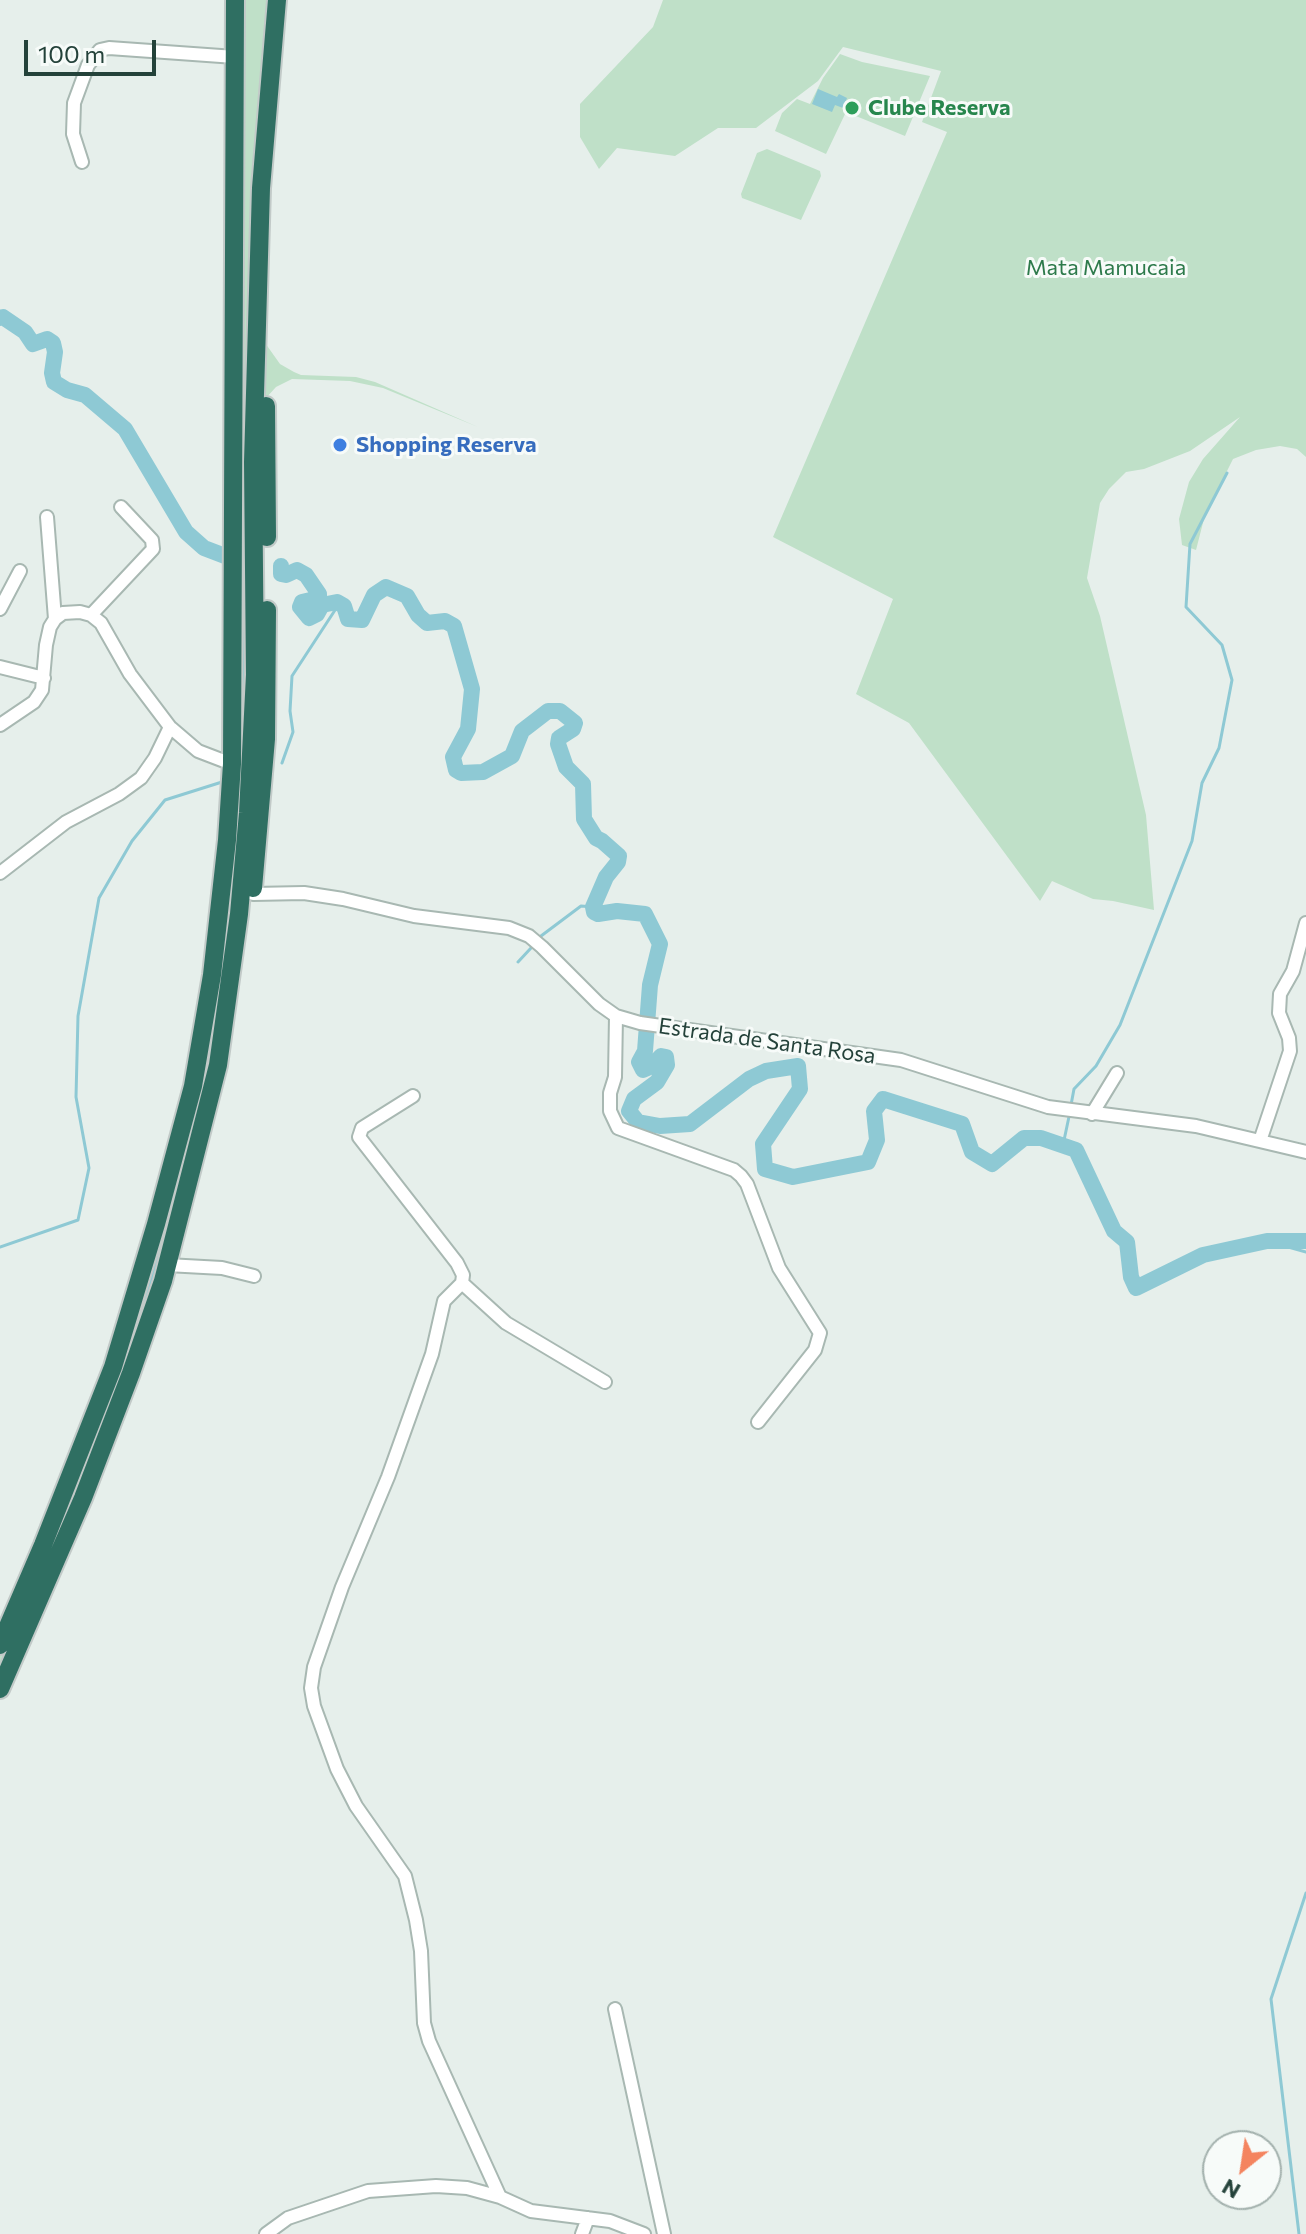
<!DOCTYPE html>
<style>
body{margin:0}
#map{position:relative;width:1306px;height:2234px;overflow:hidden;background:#e6efeb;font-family:Commissioner,sans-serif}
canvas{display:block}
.north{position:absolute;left:1202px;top:2130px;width:80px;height:80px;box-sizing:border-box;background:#f7fbf9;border:2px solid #a3b1ad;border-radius:50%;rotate:210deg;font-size:22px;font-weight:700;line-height:32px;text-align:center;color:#24423a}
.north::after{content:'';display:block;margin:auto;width:28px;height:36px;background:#f4845f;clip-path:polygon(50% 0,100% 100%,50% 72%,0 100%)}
.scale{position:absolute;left:24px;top:40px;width:132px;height:36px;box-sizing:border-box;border:4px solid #24423a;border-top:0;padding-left:10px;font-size:24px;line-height:28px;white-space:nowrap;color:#24423a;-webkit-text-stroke:6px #f7fbf9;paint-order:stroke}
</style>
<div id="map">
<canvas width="1306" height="2234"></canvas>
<div class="north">N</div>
<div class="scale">100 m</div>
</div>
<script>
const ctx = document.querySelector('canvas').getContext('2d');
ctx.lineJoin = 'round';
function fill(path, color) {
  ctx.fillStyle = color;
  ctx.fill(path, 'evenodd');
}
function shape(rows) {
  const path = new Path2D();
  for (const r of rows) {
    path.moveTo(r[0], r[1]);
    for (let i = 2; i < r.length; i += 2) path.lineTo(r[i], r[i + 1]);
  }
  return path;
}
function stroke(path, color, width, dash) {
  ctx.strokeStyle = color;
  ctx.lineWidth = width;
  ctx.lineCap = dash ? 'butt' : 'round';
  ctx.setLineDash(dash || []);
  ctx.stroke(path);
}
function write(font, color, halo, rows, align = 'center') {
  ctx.font = font + ' Commissioner,sans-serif';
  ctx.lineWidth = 6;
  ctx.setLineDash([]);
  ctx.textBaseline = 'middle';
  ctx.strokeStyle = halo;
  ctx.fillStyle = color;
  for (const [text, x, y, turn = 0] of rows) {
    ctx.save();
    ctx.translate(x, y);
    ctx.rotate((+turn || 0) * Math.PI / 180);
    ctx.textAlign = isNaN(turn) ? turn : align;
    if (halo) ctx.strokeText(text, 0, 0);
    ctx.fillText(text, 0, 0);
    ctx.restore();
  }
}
fill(shape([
 [244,0,271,0,240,864,210,1069,164,1258,93,1455,0,1669,0,1651,181,1165,240,663],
 [663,0,1306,0,1306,457,1297,449,1280,446,1256,450,1233,459,1205,515,1196,550,1182,545,1179,519,1189,482,1203,459,1240,417,1190,451,1144,469,1126,472,1109,489,1100,503,1087,578,1100,616,1146,815,1154,910,1113,901,1093,899,1052,881,1040,901,909,723,856,694,893,599,773,537,947,132,922,122,941,71,843,47,818,81,756,128,718,128,675,156,617,148,599,169,580,137,580,104,653,27],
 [840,54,862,62,930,76,905,136,846,112,826,154,775,131,782,113,797,99,810,104,823,78],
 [767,149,820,171,821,176,801,220,742,198,741,194,757,153],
 [263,340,280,364,294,372,301,375,356,377,375,382,478,427,383,388,350,381,292,379,276,387,266,398]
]), '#bfe0c8');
fill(shape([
 [818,89,837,97,839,94,847,98,843,108,835,105,832,112,812,104]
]), '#8ec9d4');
stroke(shape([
 [282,763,293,732,290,711,292,676,339,604],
 [241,767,244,559],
 [237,839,240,803],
 [541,936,581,906,593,907],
 [518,962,531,948],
 [1071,1105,1074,1089,1096,1066,1120,1025,1192,841,1202,783,1219,748,1232,680,1222,645,1186,607,1190,544,1227,473],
 [195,1120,218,1006],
 [1063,1145,1070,1112],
 [1267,1241,1306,1252],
 [0,1247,78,1220,89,1168,76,1097,78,1016,99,898,132,841,165,800,222,782],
 [117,1384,164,1240],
 [72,1496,110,1403],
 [1299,2234,1271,1999,1306,1893]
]), '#8ec9d4', 3);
stroke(shape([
 [0,318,3,317,25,332,33,344,47,339,53,343,55,352,52,373,54,382,67,390,85,395,125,429,186,532,204,548,225,556],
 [281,566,281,574,286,575,297,570,306,575,319,594,319,598,302,602,300,607,309,618,317,614,322,605,337,602,344,606,348,619,362,620,374,595,386,587,407,596,418,615,427,623,445,621,454,626,472,689,468,729,453,757,456,770,461,773,483,772,512,756,522,731,548,711,560,711,575,723,573,729,559,738,558,744,566,767,583,784,584,819,596,838,602,841,619,856,618,862,606,877,593,907,594,912,598,914,617,911,645,914,660,944,650,985,645,1051,639,1062,643,1070,652,1066,661,1056,666,1057,667,1065,657,1082,634,1099,629,1111,638,1122,660,1126,690,1124,749,1079,766,1071,798,1066,800,1089,763,1144,765,1169,793,1177,868,1162,877,1140,874,1111,883,1099,962,1124,972,1152,992,1164,1024,1138,1041,1138,1076,1150,1114,1231,1127,1242,1131,1277,1136,1288,1203,1255,1267,1241,1306,1241]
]), '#8ec9d4', 16);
const minor = shape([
 [82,162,73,134,74,103,88,65,100,50,109,48,235,57],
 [47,517,55,619],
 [0,609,20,571],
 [91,615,153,549,152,540,121,507],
 [0,667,44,678],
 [0,725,34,702,42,690,46,645,50,627,55,619,63,613,80,612,91,615,101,623,130,674,170,727,198,751,232,764],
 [0,873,66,822,119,794,141,778,155,758,170,727],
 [253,894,304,893,343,899,414,916,509,928,529,936,542,947,599,1004,616,1016,640,1023,901,1060,1048,1107,1196,1126,1306,1152],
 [616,1016,615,1077,610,1093,610,1111,618,1128,734,1170,741,1176,747,1184,779,1268,820,1333,815,1350,758,1422],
 [413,1096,362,1128,359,1137,457,1263,463,1275,462,1283,444,1301,432,1354,388,1477,342,1587,314,1667,311,1688,314,1706,337,1769,356,1806,405,1876,416,1920,421,1951,424,2023,429,2041,500,2197],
 [1092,1114,1117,1073],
 [1260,1141,1290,1051,1289,1038,1279,1013,1280,994,1293,971,1306,923],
 [167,1265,222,1268,254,1276],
 [462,1283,506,1323,605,1382],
 [615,2009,664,2234],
 [266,2234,288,2218,368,2191,436,2186,467,2188,500,2197,531,2211,610,2221,644,2234],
 [582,2234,588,2218]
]);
const highway = shape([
 [266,406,267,537],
 [253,888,266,739,267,610],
 [0,1645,43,1545,113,1367,156,1224,193,1086,212,975,227,840,232,764,235,0],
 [0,1689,83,1498,131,1373,163,1281,218,1065,239,914,248,813,255,675,253,462,261,188,277,0]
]);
stroke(minor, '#a8b8b2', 16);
stroke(highway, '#c2cac8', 22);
stroke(minor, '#fff', 12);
stroke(highway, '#2f6f62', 18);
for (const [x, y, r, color] of [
 [852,108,8,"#2e9e5b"],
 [340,445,8,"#3f7fe0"]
]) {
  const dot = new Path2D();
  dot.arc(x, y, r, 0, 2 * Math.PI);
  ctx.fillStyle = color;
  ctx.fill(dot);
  stroke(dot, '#f7fbf9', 3);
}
write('bold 22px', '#27864d', '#f7fbf9', [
 ["Clube Reserva",868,108]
], 'left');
write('22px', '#2d7a4b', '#f7fbf9', [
 ["Mata Mamucaia",1106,268]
]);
write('bold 22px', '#366cbe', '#f7fbf9', [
 ["Shopping Reserva",356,445]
], 'left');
write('22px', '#24423a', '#f7fbf9', [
 ["Estrada de Santa Rosa",767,1041,8]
]);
</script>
